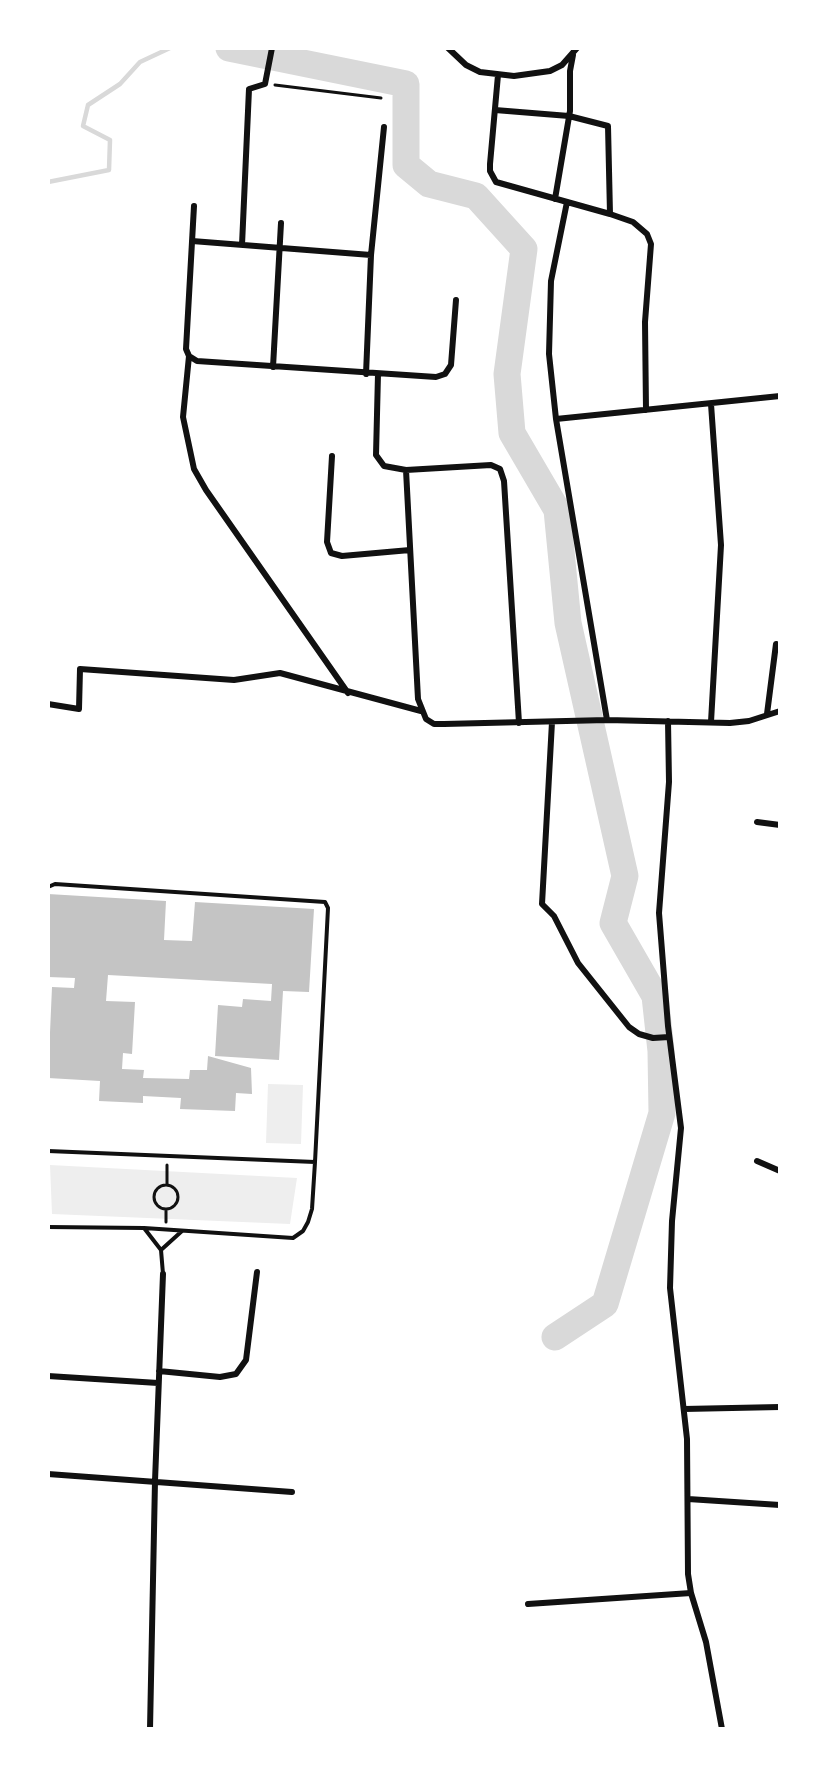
<!DOCTYPE html>
<style>
body{margin:0}
#map{position:relative;width:828px;height:1777px;overflow:hidden;background:#fff;font-family:"Golos Text",sans-serif}
canvas{display:block}
.frame{position:absolute;inset:0;border:50px solid #fff;pointer-events:none}
</style>
<div id="map">
<canvas width="828" height="1777"></canvas>
<div class="frame"></div>
</div>
<script>
const ctx = document.querySelector('canvas').getContext('2d');
ctx.lineJoin = 'round';
function fill(path, color) {
  ctx.fillStyle = color;
  ctx.fill(path, 'evenodd');
}
function shape(rows) {
  const path = new Path2D();
  for (const r of rows) {
    if (r.length === 3) {
      path.moveTo(r[0] + r[2], r[1]);
      path.arc(r[0], r[1], r[2], 0, 2 * Math.PI);
      continue;
    }
    path.moveTo(r[0], r[1]);
    for (let i = 2; i < r.length; i += 2) path.lineTo(r[i], r[i + 1]);
  }
  return path;
}
function stroke(path, color, width, dash) {
  ctx.strokeStyle = color;
  ctx.lineWidth = width;
  ctx.lineCap = dash ? 'butt' : 'round';
  ctx.setLineDash(dash || []);
  ctx.stroke(path);
}
fill(shape([
 [268,1084,303,1085,301,1144,266,1143],
 [50,1165,297,1178,290,1224,52,1214]
]), '#eee');
stroke(shape([
 [48,182,109,170,110,140,83,126,88,105,120,84,140,62,170,48]
]), '#d9d9d9', 4.5);
stroke(shape([
 [229,48,406,84,406,165,429,184,476,196,524,249,507,374,512,433,557,510,568,623,625,876,613,923,655,996,661,1051,662,1113,605,1304,555,1337]
]), '#d9d9d9', 27);
fill(shape([
 [48,894,166,901,164,940,192,941,195,902,314,909,309,992,283,991,279,1060,215,1056,218,1005,242,1007,243,999,271,1001,272,984,108,975,106,1001,135,1002,132,1054,123,1053,122,1069,144,1070,143,1078,189,1079,190,1070,207,1070,208,1056,251,1068,252,1094,236,1093,235,1111,180,1109,181,1098,143,1096,143,1103,99,1101,100,1081,48,1078,52,987,74,988,75,978,48,977]
]), '#c4c4c4');
stroke(shape([
 [275,85,381,98],
 [167,1184,167,1165],
 [166,1197,12],
 [166,1222,166,1209]
]), '#111', 3);
stroke(shape([
 [48,887,55,884,325,902,328,908,315,1162],
 [48,1151,315,1162,312,1209,308,1222,303,1231,293,1238,144,1228],
 [48,1227,144,1228,161,1250,163,1274],
 [161,1250,182,1231]
]), '#111', 4);
stroke(shape([
 [448,48,466,65,480,72,514,76,550,71,562,65,577,48],
 [498,75,490,164,490,171,496,182,610,214,633,222,647,234,651,244,645,322,646,410],
 [495,110,569,116,608,126,610,214],
 [555,199,570,111,570,71,573,55],
 [567,202,551,281,549,354,556,419,607,720],
 [194,206,186,349,189,356,197,361,436,377,445,374,451,365,456,300],
 [192,241,371,255],
 [242,245,249,89,265,84,272,48],
 [189,356,183,417,194,469,206,490,348,693],
 [273,367,281,223],
 [366,374,371,255,384,127],
 [378,374,376,455,384,466,406,470,418,699,426,719,434,724,444,724,607,720,730,723,749,721,780,711],
 [556,419,780,396],
 [332,456,327,542,331,553,342,556,410,550],
 [406,470,491,465,500,469,504,481,519,723],
 [48,704,79,709,80,669,234,680,280,673,421,711],
 [767,714,776,644],
 [668,721,669,782,659,913,668,1026,681,1128,672,1221,670,1288,687,1439,688,1574,691,1593,706,1642,722,1729],
 [552,722,542,904,554,916,578,963,629,1027,639,1034,653,1038,669,1037],
 [711,722,721,545,711,404],
 [757,822,780,825],
 [757,1161,780,1171],
 [159,1371,220,1377,236,1374,246,1360,257,1272],
 [48,1376,158,1383],
 [684,1409,780,1407],
 [48,1474,292,1492],
 [688,1499,780,1505],
 [528,1604,691,1593],
 [150,1729,155,1481,163,1274]
]), '#111', 6);
</script>
